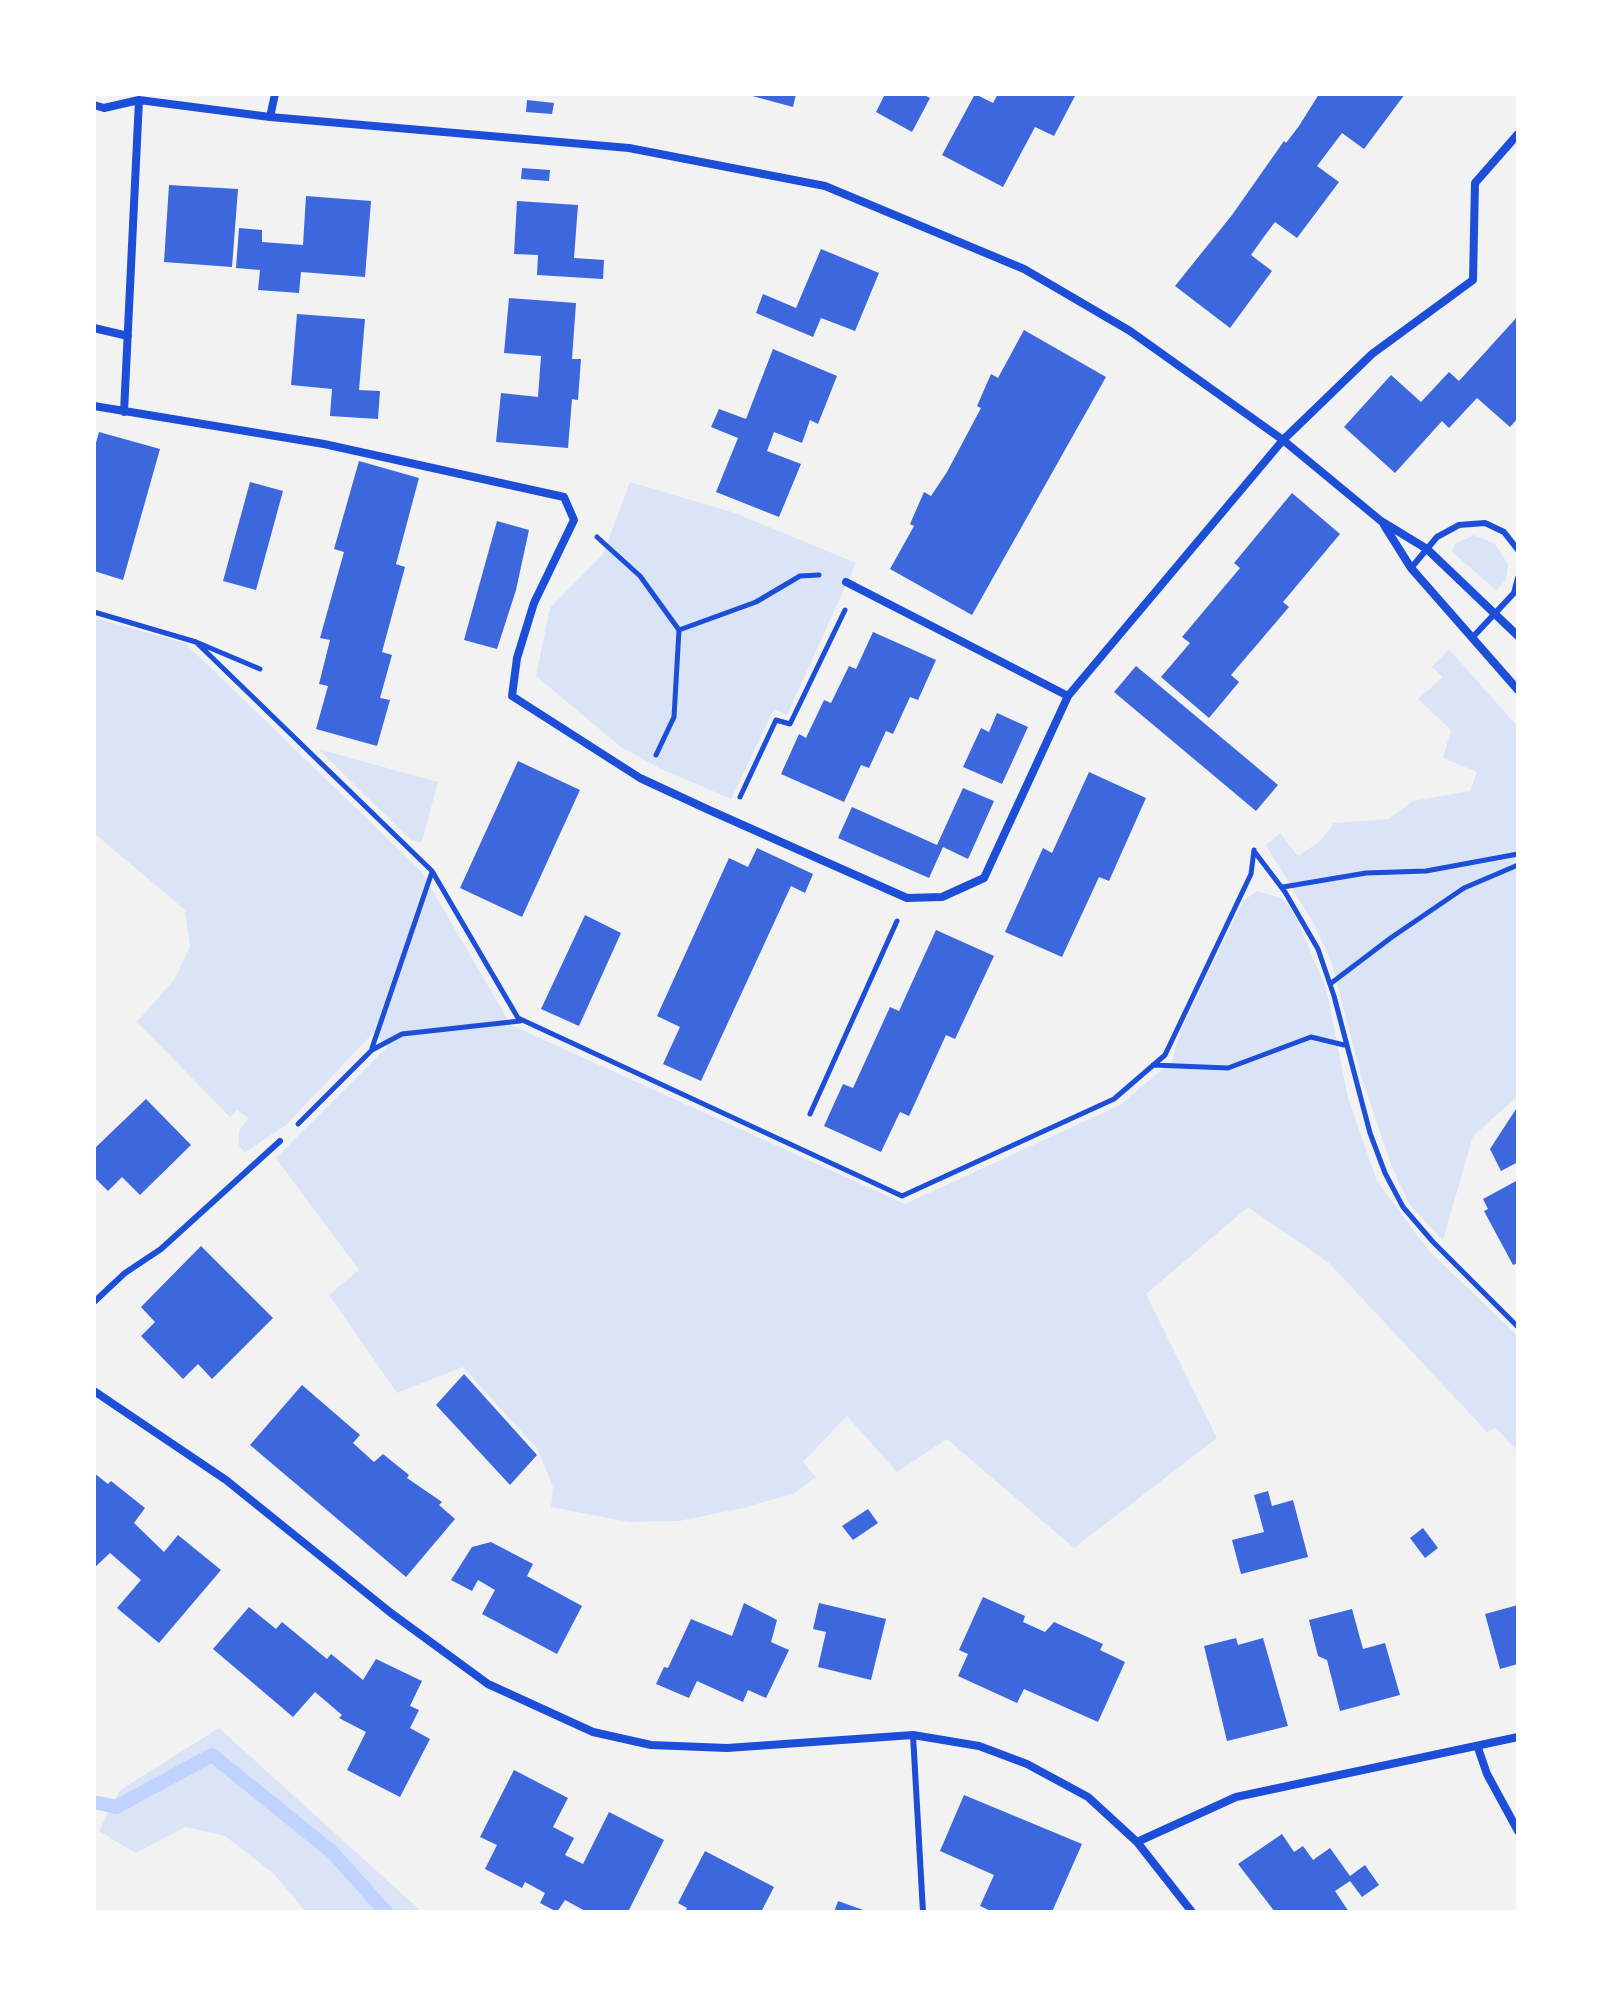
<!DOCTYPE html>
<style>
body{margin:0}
#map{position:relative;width:1612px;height:2006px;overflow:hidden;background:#f2f2f2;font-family:"Exo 2",sans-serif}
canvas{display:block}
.frame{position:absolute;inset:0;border:96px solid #fff;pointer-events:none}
</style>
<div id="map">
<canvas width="1612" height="2006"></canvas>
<div class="frame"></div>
</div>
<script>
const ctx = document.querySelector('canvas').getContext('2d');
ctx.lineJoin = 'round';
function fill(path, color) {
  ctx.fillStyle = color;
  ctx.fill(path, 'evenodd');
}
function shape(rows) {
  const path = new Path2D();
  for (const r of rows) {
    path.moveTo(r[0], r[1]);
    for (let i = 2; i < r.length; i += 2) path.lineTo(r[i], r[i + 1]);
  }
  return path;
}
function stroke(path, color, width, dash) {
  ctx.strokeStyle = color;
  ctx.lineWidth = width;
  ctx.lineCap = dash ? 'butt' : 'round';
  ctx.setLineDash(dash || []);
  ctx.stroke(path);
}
fill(shape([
 [630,482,735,513,856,563,787,715,774,709,731,799,659,768,621,747,536,676,550,608,603,554],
 [1474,535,1495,544,1508,564,1506,580,1496,590,1452,552,1455,544],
 [94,618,185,643,421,871,511,1025,905,1204,1120,1105,1172,1061,1180,1032,1243,901,1257,891,1281,898,1293,911,1326,988,1348,1098,1377,1181,1428,1250,1518,1336,1518,1452,1496,1428,1487,1432,1329,1263,1248,1207,1146,1294,1217,1438,1074,1548,947,1439,897,1472,847,1416,803,1462,816,1477,795,1493,743,1508,679,1521,629,1522,551,1507,553,1487,538,1450,463,1367,397,1393,329,1295,359,1270,276,1158,388,1046,373,1033,286,1125,244,1153,239,1145,239,1131,248,1118,237,1110,230,1117,137,1022,174,980,190,947,185,910,94,833],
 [1449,649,1518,727,1518,1096,1473,1136,1443,1240,1410,1205,1392,1167,1361,1076,1332,964,1315,926,1266,845,1280,833,1298,856,1319,842,1334,823,1389,819,1413,801,1470,791,1477,772,1443,758,1451,730,1418,699,1443,677,1432,667],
 [318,749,438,782,422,842,412,841],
 [219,1728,422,1912,306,1912,273,1873,225,1836,186,1827,135,1853,99,1831,120,1790]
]), '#dbe4f7');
stroke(shape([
 [94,1802,116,1807,212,1755,332,1852,386,1912]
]), '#bfd3fe', 14);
fill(shape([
 [745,94,796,94,793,107],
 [885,94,922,94,930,98,912,132,876,112],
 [975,94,993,103,998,94,1076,94,1054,136,1035,127,1003,187,942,155],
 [1319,94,1405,94,1364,149,1342,133,1317,166,1339,182,1297,238,1275,222,1263,238,1251,255,1272,271,1230,328,1175,286,1232,215,1284,141,1286,143,1299,126],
 [527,100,554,103,552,114,526,112],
 [522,168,550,170,549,181,521,179],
 [169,185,238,189,232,267,164,262],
 [306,196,371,201,365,277,301,272,299,293,258,290,260,270,236,268,239,228,262,230,262,242,303,245],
 [517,201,578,205,574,258,604,260,603,279,537,275,538,255,514,254],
 [821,249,879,273,855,331,821,318,813,337,756,313,763,294,796,308],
 [509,298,576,303,572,359,581,359,578,400,572,399,568,448,496,442,501,393,538,397,541,356,504,353],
 [297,314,365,319,359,390,380,391,378,419,330,416,332,389,291,385],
 [1518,316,1518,418,1510,427,1477,398,1449,428,1442,421,1395,473,1344,427,1391,375,1421,402,1449,372,1459,381],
 [1024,330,1106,377,972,615,890,569,914,526,910,524,924,492,931,496,947,472,981,408,977,406,991,374,998,378],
 [773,349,837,376,818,424,810,420,802,443,774,432,767,451,801,464,779,517,716,492,738,438,711,427,719,409,746,419],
 [99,432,160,449,123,580,94,571,94,450],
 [359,461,419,478,396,564,405,567,382,652,392,655,380,698,390,700,377,746,316,729,328,686,319,684,330,640,320,638,344,552,334,549],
 [250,482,283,491,256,590,223,581],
 [1292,493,1340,534,1283,602,1289,607,1231,675,1239,682,1209,718,1161,677,1190,643,1182,637,1240,568,1234,563],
 [497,521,529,530,516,590,497,649,464,640],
 [873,632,936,660,918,700,910,697,893,734,886,731,869,768,861,765,844,802,781,774,799,734,806,738,824,700,831,703,849,666,856,669],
 [1136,666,1278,785,1256,811,1114,692],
 [997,713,1028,727,1002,784,963,767,981,728,989,732],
 [518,761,580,790,522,917,460,888],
 [1089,772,1146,798,1109,881,1099,877,1062,957,1005,932,1043,848,1052,853],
 [963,788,994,801,968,859,943,847,929,878,838,838,852,807,937,845],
 [757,848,813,874,805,893,791,886,701,1081,663,1064,680,1027,657,1016,729,858,748,867],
 [585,915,621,933,579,1026,541,1009],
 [936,930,994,956,955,1039,946,1035,909,1116,900,1112,881,1152,824,1126,843,1084,853,1088,890,1007,899,1011],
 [146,1099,191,1145,140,1195,122,1177,108,1191,94,1177,94,1149],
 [1518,1106,1518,1162,1501,1171,1490,1149],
 [1518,1180,1518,1263,1513,1265,1484,1211,1488,1209,1483,1199],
 [201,1246,273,1318,212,1379,198,1364,183,1379,141,1336,155,1322,141,1307],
 [464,1374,537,1455,510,1485,436,1405],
 [302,1385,360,1435,353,1443,374,1462,383,1454,409,1475,407,1478,442,1502,439,1505,455,1519,406,1577,250,1445],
 [94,1473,108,1484,111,1481,145,1508,134,1523,164,1552,178,1535,221,1570,159,1643,117,1608,141,1580,110,1553,94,1568],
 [1268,1491,1272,1506,1293,1500,1308,1557,1241,1574,1232,1540,1264,1532,1254,1495],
 [868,1509,878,1523,853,1540,842,1526],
 [1423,1528,1438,1548,1425,1558,1410,1538],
 [491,1542,533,1564,527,1576,582,1606,557,1654,482,1614,495,1590,478,1580,472,1591,451,1580,472,1547],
 [983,1597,1025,1616,1023,1622,1045,1632,1054,1622,1103,1644,1100,1650,1125,1662,1098,1722,1024,1689,1017,1703,958,1676,968,1654,959,1650],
 [744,1603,777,1620,771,1642,789,1650,766,1698,748,1690,743,1702,697,1681,689,1698,656,1684,664,1667,668,1668,691,1619,732,1636],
 [819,1603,886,1619,871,1680,818,1667,826,1632,813,1629],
 [1518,1605,1518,1664,1500,1669,1485,1614],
 [249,1607,276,1629,282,1622,327,1659,331,1654,363,1680,376,1659,422,1681,410,1706,419,1710,410,1728,430,1739,400,1797,347,1770,366,1732,339,1718,342,1715,315,1692,293,1717,213,1649],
 [1352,1609,1363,1649,1385,1643,1400,1695,1340,1711,1327,1660,1318,1656,1309,1620],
 [1236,1638,1238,1645,1263,1638,1288,1726,1227,1741,1204,1646],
 [514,1770,568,1798,553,1827,574,1838,565,1855,583,1864,609,1812,664,1840,628,1912,587,1912,565,1900,557,1912,540,1903,545,1893,525,1882,522,1888,485,1869,497,1845,480,1837],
 [964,1795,1082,1844,1052,1912,993,1912,980,1906,994,1875,940,1851],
 [1282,1834,1294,1852,1303,1846,1313,1860,1330,1848,1350,1876,1365,1865,1379,1885,1362,1897,1350,1881,1335,1891,1349,1912,1275,1912,1238,1864],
 [705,1851,774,1887,761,1912,685,1912,687,1908,678,1903],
 [838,1901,869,1912,834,1912]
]), '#3d67dc');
stroke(shape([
 [597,537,640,576,679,630,674,717,656,755],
 [94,612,196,642,260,669],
 [679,630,756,602,800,576,819,575],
 [196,642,432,871,518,1018,902,1196,1114,1099,1165,1055,1251,874,1254,850],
 [740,797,776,720,790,724,845,610],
 [1254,851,1285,892,1318,949,1334,996,1370,1133,1385,1173,1403,1207,1433,1242,1518,1327],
 [1283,887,1366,873,1426,871,1518,854],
 [1330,984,1392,937,1464,888,1518,865],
 [372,1048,432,872],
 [1153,1065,1228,1068,1311,1037,1344,1045],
 [810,1114,897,921],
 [298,1124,372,1050,402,1034,520,1021]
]), '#1d4ed8', 5);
stroke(shape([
 [1411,568,1437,537,1459,525,1485,523,1504,532,1518,550],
 [1472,638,1514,593,1518,578],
 [94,1302,125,1273,161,1249,280,1141],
 [913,1735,923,1912]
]), '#1d4ed8', 6);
stroke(shape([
 [94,105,104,108,139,100,270,117,629,148,825,186,1024,269,1130,331,1283,440,1381,521,1427,549,1518,636],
 [270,117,275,94],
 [94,328,128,336],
 [94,406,324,444,564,497,574,520,534,603,517,658,512,696,640,778,709,810,907,898,942,897,984,878,1068,696,1283,440,1372,354,1473,280,1475,183,1518,134],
 [124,412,139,100],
 [1384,525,1411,568,1518,690],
 [846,582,1068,696],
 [94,1391,226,1480,391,1613,488,1684,593,1732,651,1745,727,1748,913,1735,979,1746,1027,1764,1088,1797,1137,1842,1192,1912],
 [1478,1748,1487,1774,1518,1831],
 [1137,1842,1236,1797,1518,1737]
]), '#1d4ed8', 8);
</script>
